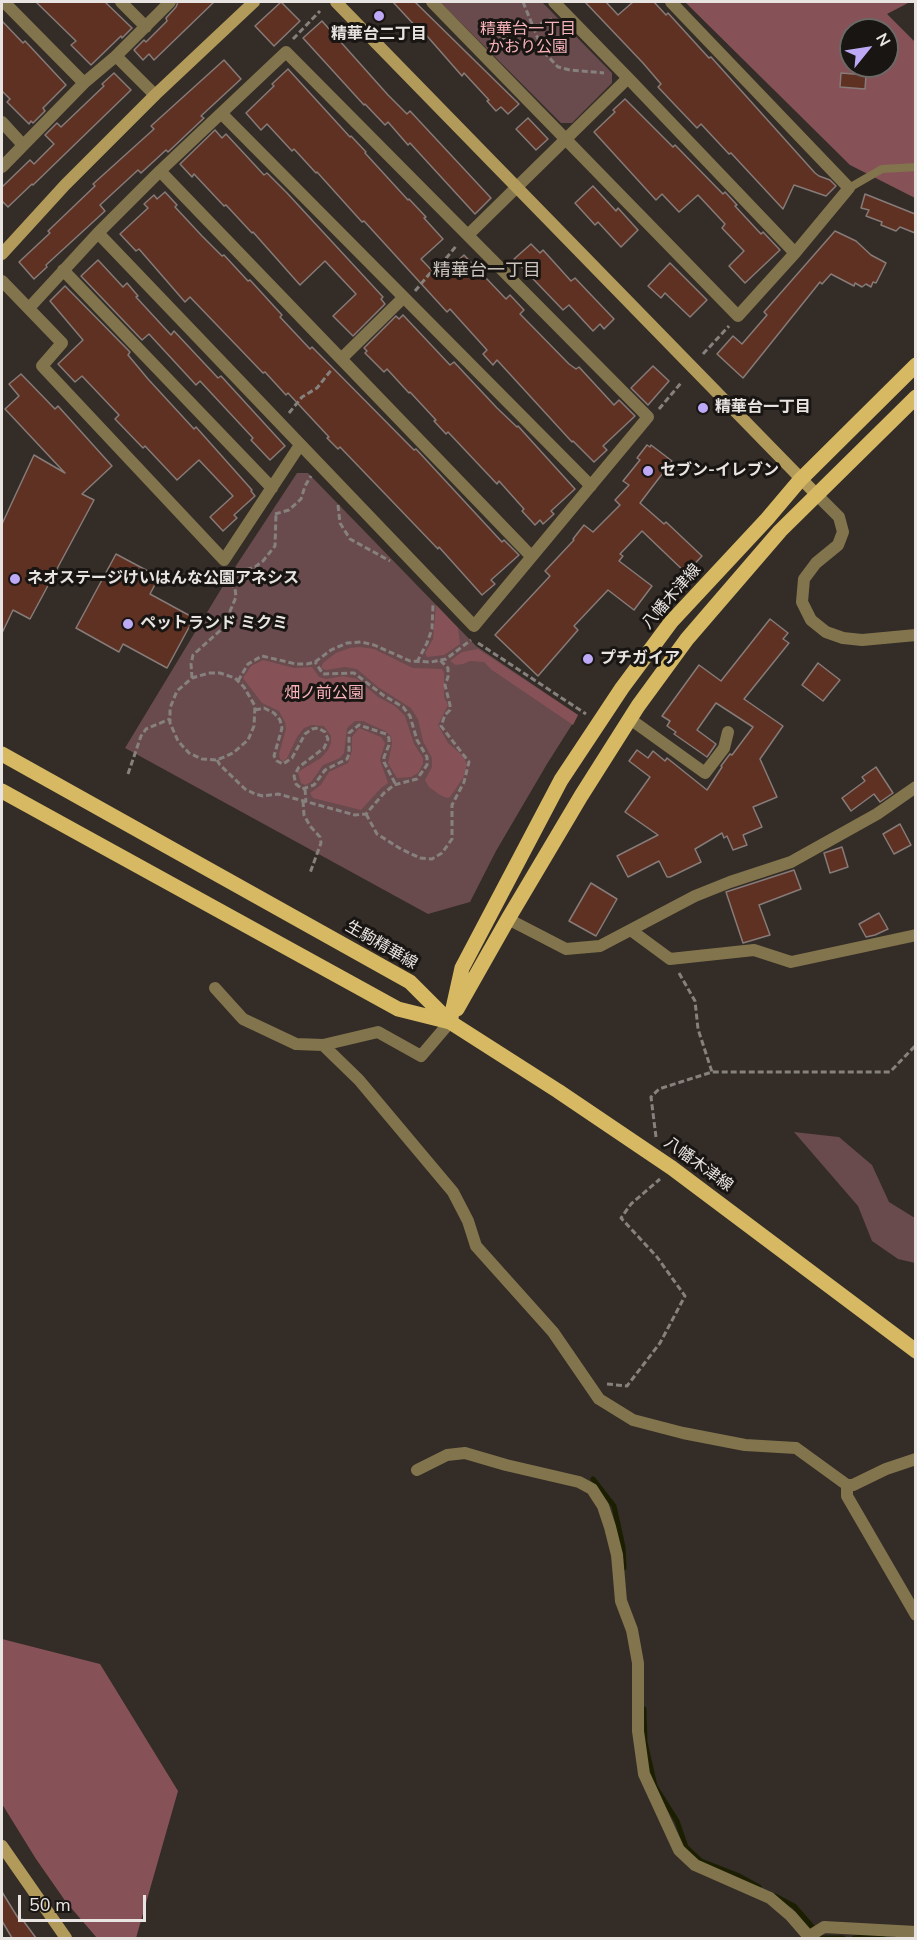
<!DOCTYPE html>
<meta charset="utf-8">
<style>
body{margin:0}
#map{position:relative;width:917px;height:1940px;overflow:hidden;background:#332c27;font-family:"Nunito Sans",sans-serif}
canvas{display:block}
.frame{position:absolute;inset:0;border:3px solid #e8e4e1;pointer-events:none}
.north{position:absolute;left:839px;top:18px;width:60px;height:60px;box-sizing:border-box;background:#181513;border:2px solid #6b6865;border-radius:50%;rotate:60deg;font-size:16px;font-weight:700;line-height:24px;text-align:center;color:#e8e4e1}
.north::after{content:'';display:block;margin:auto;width:21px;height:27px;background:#bda9f5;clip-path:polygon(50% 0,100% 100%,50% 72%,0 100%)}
.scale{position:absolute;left:18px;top:1895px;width:128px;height:27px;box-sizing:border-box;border:3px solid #e8e4e1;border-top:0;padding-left:8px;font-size:18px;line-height:21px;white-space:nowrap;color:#e8e4e1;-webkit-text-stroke:4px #181513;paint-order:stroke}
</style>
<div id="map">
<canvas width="917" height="1940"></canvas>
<div class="frame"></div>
<div class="north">N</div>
<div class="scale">50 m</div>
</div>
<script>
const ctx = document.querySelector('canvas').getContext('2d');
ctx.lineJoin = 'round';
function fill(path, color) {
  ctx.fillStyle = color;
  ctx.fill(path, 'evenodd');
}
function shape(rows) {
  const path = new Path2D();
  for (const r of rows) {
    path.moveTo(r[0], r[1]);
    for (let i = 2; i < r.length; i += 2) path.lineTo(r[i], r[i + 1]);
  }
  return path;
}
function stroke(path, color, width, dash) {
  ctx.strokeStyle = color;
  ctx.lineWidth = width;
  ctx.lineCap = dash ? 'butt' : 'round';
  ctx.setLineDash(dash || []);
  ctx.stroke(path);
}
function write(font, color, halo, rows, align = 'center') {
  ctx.font = font + ' "Nunito Sans","Noto Sans JP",sans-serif';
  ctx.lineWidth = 6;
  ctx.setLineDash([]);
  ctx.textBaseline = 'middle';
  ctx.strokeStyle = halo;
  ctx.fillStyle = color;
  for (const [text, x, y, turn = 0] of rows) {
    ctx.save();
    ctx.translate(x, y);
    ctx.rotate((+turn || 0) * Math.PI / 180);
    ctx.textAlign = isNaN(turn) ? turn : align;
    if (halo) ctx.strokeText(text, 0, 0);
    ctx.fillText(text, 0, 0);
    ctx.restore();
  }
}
fill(shape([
 [440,2,542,2,612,73,612,83,572,123,561,123],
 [297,473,308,473,476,646,578,715,547,764,496,851,470,902,428,914,125,748,226,581],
 [794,1132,839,1137,872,1165,889,1202,915,1218,915,1263,898,1259,872,1241,858,1206]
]), '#694a4d');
fill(shape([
 [685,2,910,2,887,14,915,42,915,198,850,165],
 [851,30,887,30,887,66,851,66],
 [436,605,458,628,460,644,444,655,427,657,425,653,433,639],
 [360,647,374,649,413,668,442,669,444,673,444,697,448,705,438,725,448,743,462,755,467,764,463,778,450,797,447,798,440,795,429,787,425,780,432,767,432,758,423,741,418,719,411,708,378,687,357,669,345,667,326,670,321,668,323,663,336,653,350,648],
 [478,649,578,715,573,725,492,670,484,662,470,661,463,664,456,665,451,662,451,660,462,652],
 [263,660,294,668,312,667,319,677,326,679,343,676,357,679,378,697,395,706,405,716,414,744,423,758,423,764,418,773,411,777,397,778,388,763,392,744,391,736,385,731,363,721,355,721,347,728,344,753,340,758,323,765,311,782,305,785,301,783,298,772,321,758,328,750,331,743,331,736,324,726,312,725,304,728,297,737,287,758,283,762,280,759,279,754,286,729,285,722,279,711,262,703,243,678,251,666],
 [359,728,381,737,385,743,380,760,388,783,381,788,361,810,313,798,310,793,321,785,329,772,348,763,352,751,352,737],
 [2,1639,100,1664,178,1791,136,1938,97,1938,66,1902,36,1859,2,1804]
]), '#865258');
stroke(shape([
 [593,1479,614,1506,623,1547,624,1568],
 [644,1709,645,1742,655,1786,677,1821,686,1847,701,1861,737,1875,759,1887],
 [775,1896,794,1906,822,1938,843,1938],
 [895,1936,914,1938],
 [854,1938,883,1935]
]), '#1b1f00', 5);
const building = shape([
 [36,2,105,2,132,28,122,38,121,36,91,65,71,45,76,41,36,2],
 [178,2,214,2,154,60,149,54,143,60,134,50,144,40,146,42,167,21,166,18,176,7,178,2],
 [281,2,300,21,274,46,255,26,281,2],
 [393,2,415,2,519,104,508,114,501,107,496,111,487,101,489,100,464,73,462,76,420,28,418,29,393,2],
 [585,2,606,2,618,15,633,2,654,2,666,15,668,13,709,58,711,57,815,173,819,176,830,180,836,186,826,196,794,185,783,209,731,153,729,154,701,124,697,128,675,105,658,87,661,84,643,63,585,2],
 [2,21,23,43,25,41,66,85,43,108,45,111,33,123,31,121,29,124,7,102,10,99,2,91,2,21],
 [322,21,388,95,407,114,410,111,491,198,475,214,410,143,408,145,388,122,385,125,365,104,364,105,303,38,322,21],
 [224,60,241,79,201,116,204,118,168,152,166,150,141,173,138,170,100,205,105,211,46,265,47,267,34,279,19,262,50,233,48,231,95,186,93,184,154,129,151,126,224,60],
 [288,69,350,137,351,136,366,152,365,153,408,200,409,199,426,217,424,218,443,239,421,259,439,278,464,255,506,299,510,295,524,310,520,314,569,364,576,369,579,367,614,405,619,400,635,416,603,446,607,450,594,462,573,441,572,442,497,360,493,365,483,354,487,350,450,309,447,312,364,221,362,222,317,172,316,173,294,149,292,151,267,124,261,130,246,113,274,86,272,84,288,69],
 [114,73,131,90,33,185,32,184,8,207,2,201,2,187,30,160,34,164,54,144,45,135,57,123,61,127,104,86,102,84,114,73],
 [841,73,866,75,865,89,840,87,841,73],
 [625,99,673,147,675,145,723,194,725,192,737,205,735,206,761,234,763,232,780,250,745,283,729,266,744,251,722,228,725,224,698,195,679,212,662,194,656,200,594,132,615,112,613,110,625,99],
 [528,118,548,139,536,150,516,129,528,118],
 [215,130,222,138,226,134,264,175,267,173,287,193,383,297,381,299,385,304,353,336,333,316,356,294,325,261,300,285,253,232,252,233,226,205,224,206,194,174,192,177,180,164,215,130],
 [593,186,616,211,618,208,638,230,621,247,598,222,595,225,575,203,593,186],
 [165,192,177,205,175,207,202,236,222,256,224,255,248,281,250,280,282,315,280,317,310,349,312,347,414,450,416,449,502,542,504,540,519,555,491,580,495,584,482,595,439,547,438,549,340,447,338,449,327,438,329,437,288,393,286,395,265,372,263,373,190,297,185,302,139,249,136,251,120,234,148,208,144,204,154,195,157,199,165,192],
 [865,194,915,214,915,233,900,227,896,231,881,225,882,222,866,216,869,210,861,208,865,194],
 [835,231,856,241,871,255,886,263,876,283,873,282,871,287,866,284,862,287,855,283,854,286,831,274,822,284,820,282,743,378,717,354,733,336,742,344,767,315,764,312,835,231],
 [531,244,540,253,543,250,571,281,575,278,614,319,604,329,600,324,593,331,569,305,563,310,514,259,531,244],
 [98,260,123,287,127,283,138,296,136,297,171,335,174,331,218,378,221,376,285,446,270,460,251,440,253,438,200,381,196,385,149,334,142,340,81,276,98,260],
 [670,263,707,300,690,317,665,293,661,298,648,286,670,263],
 [65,286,130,352,128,355,148,379,194,429,196,427,252,490,251,491,255,496,234,515,237,518,223,531,210,517,233,496,199,460,177,480,145,446,143,448,115,419,119,415,82,376,75,382,58,364,83,340,50,301,65,286],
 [403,315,450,365,454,362,497,408,517,427,518,426,575,489,551,511,554,514,543,524,540,520,535,525,522,511,524,509,499,481,497,484,448,432,446,434,434,421,436,420,410,392,409,393,387,369,384,372,365,353,367,351,364,348,396,316,399,319,403,315],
 [653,366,669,381,648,405,631,388,653,366],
 [21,374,55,409,58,406,112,466,82,494,94,500,30,619,13,610,2,633,2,524,34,455,65,473,5,409,19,396,9,384,21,374],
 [647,445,650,447,651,445,672,461,640,503,664,524,666,522,702,556,686,573,642,531,620,554,623,556,619,561,652,586,634,610,608,590,574,626,578,630,538,676,495,635,550,576,545,571,574,540,573,539,584,525,593,532,620,505,615,500,629,485,623,481,640,460,637,458,647,445],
 [116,554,159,577,150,594,194,618,167,668,123,644,119,652,76,628,116,554],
 [770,619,788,633,783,639,789,643,744,699,783,726,760,759,777,797,753,807,762,827,743,835,747,845,733,850,727,836,724,838,722,833,695,849,701,862,670,877,667,877,659,861,628,877,617,856,658,835,625,812,650,777,629,761,637,750,648,758,653,751,665,761,667,758,707,790,722,767,721,766,730,754,732,755,753,727,716,703,697,730,716,744,707,757,674,734,676,732,667,726,670,721,662,716,699,665,721,681,770,619],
 [818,663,840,680,823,701,802,685,818,663],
 [876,767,893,793,880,802,874,794,851,811,842,798,865,781,862,777,876,767],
 [900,824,911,845,894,854,883,834,900,824],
 [842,847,848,867,830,873,824,853,842,847],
 [794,870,801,889,759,905,770,935,743,943,726,892,794,870],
 [591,883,617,899,596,936,569,921,591,883],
 [879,913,888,929,875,935,866,937,859,924,879,913],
 [2,1892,20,1921,22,1919,36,1938,12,1938,2,1921,2,1892]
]);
fill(building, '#5e3122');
stroke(building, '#867b78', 1.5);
stroke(shape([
 [523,2,543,51,558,67,570,70,604,73],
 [293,39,320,11],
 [496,48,495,45,517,30,532,27,552,19],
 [415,291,431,272,443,262,457,245],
 [703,354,729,326],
 [659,409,681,383],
 [289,413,302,397,317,388,332,369],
 [338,505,340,523,350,539,390,561],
 [275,514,289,510,301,499,305,486,311,476],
 [478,643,586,714],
 [417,662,427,643,432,629,433,605],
 [209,673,220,673,235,678,244,687,255,706,254,726,248,740,233,753,217,760,202,759,189,753,178,741,170,723,170,708,177,691,192,678,209,673],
 [192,678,191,664,193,655,223,628,236,597,235,588,225,576,255,567,263,561,275,546,276,514],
 [238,681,248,664,262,656,296,664,307,664,315,662,331,650,347,643,361,642,374,645,410,661,431,662,446,659,471,640],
 [255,710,264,708,274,713,280,720,282,728,274,756,277,761,283,764,292,758,305,734,312,729,318,728,325,732,328,739,324,748,299,767,294,776,296,784,302,789,314,785,325,770,347,759,349,754,349,733,359,725,386,734,389,738,389,745,384,757,384,762,396,785],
 [217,760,220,765,245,789,255,794,263,796,278,794,355,815,366,814,384,793,394,785,417,779,427,765,427,757,417,740,410,716,403,707,383,695,354,673,323,674,315,662],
 [128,774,141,736,146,729,170,719],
 [305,789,306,802],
 [303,801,304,815,310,826,320,837,321,843,310,873],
 [366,814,377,834,401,849,420,858,432,859,442,853,452,839,452,805,464,782,469,762,441,726,445,715,450,710,450,705,445,685,448,677,448,668,440,660],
 [679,973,695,1001,698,1029,712,1072],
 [656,1137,651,1097,659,1089,712,1072,890,1072,916,1045],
 [607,1384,627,1386,660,1343,685,1296,657,1257,621,1218,631,1204,660,1179]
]), '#86817d', 3, [6, 3]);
stroke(shape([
 [849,188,882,169,916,167]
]), '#82744c', 8);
stroke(shape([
 [4,2,84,83],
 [121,2,146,27],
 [432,2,738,316,795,253,849,188,671,2],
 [116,56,155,95],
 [628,78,795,253],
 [222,114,591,486],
 [2,122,23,145],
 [2,167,84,83,116,56,170,2],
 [160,171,531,556],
 [469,234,628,78,554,2],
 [63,270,272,488],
 [2,281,62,343,42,366,224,560,300,445],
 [29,308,98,233,160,171,286,52,648,417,474,626,98,233],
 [341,359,403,298],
 [816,494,839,517,843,532,838,545,816,563,804,579,802,602,811,620,826,632,843,638,862,640,916,635],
 [630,719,705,773,724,748,728,732],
 [508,919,566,949,600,946,695,896,730,882,791,862,877,814,916,787],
 [632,931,670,959,754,950,791,962,916,935],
 [215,988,243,1019,296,1044,323,1045,378,1032,421,1056,450,1022],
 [323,1045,359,1080,453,1192,468,1221,476,1246,553,1332,599,1399,633,1420,683,1433,745,1445,796,1448,847,1485,853,1485,886,1469,916,1459],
 [417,1470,447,1455,465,1453,506,1465,579,1482,592,1489,603,1506,610,1527,617,1555,621,1601,632,1630,638,1663,638,1731,644,1774,679,1850,695,1865,770,1898,791,1916,810,1938],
 [847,1485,847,1496,916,1615],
 [808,1937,824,1927,916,1932]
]), '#82744c', 12);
stroke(shape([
 [336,2,816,494],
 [2,254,65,185,155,95,254,2],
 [2,1846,66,1938]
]), '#b29b5a', 12);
stroke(shape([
 [2,754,410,982,450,1022,558,1091,672,1168,916,1351],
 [2,791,398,1009,450,1022],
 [457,1009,508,919,581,796,638,706,687,639,780,531,916,397],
 [450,1022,462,968,561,780,622,688,671,622,767,519,800,480,916,365]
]), '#d7b963', 15);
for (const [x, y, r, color] of [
 [379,16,6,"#bda9f5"],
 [703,408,6,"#bda9f5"],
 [648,471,6,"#bda9f5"],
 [15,579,6,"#bda9f5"],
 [128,624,6,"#bda9f5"],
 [588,659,6,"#bda9f5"]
]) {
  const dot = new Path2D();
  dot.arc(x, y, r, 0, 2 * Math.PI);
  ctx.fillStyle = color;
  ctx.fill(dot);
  stroke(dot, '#181513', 2);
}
write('16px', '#f8b3ba', '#181513', [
 ["精華台一丁目",528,30],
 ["かおり公園",528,48],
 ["畑ノ前公園",324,694]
]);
write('bold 16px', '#e8e4e1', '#181513', [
 ["精華台二丁目",379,35,"center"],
 ["精華台一丁目",715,408],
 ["セブン-イレブン",660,471],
 ["ネオステージけいはんな公園アネシス",27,579],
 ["ペットランド ミクミ",140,624],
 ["プチガイア",600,659]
], 'left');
write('16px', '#e8e4e1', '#181513', [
 ["八幡木津線",672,597,-49],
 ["生駒精華線",381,946,30],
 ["八幡木津線",698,1165,36]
]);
write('18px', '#cbc3bc', '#181513', [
 ["精華台一丁目",487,272]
]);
</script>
